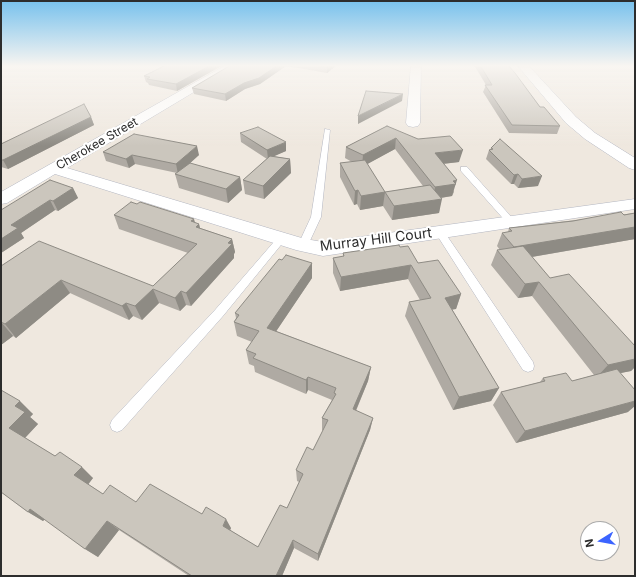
<!DOCTYPE html>
<style>
body{margin:0}
#map{position:relative;width:636px;height:577px;overflow:hidden;background:#efe8df;font-family:Inter,sans-serif}
canvas{display:block}
.frame{position:absolute;inset:0;border:2px solid #2d2d2d;pointer-events:none}
.north{position:absolute;left:580px;top:521px;width:40px;height:40px;box-sizing:border-box;background:#fff;border:1px solid #ababab;border-radius:50%;rotate:259deg;font-size:11px;font-weight:700;line-height:16px;text-align:center;color:#2d2d2d}
.north::after{content:'';display:block;margin:auto;width:14px;height:18px;background:#3c64ff;clip-path:polygon(50% 0,100% 100%,50% 72%,0 100%)}
</style>
<div id="map">
<canvas width="636" height="577"></canvas>
<div class="frame"></div>
<div class="north">N</div>
</div>
<script>
const ctx = document.querySelector('canvas').getContext('2d');
ctx.lineJoin = 'round';
function shape(rows) {
  const path = new Path2D();
  for (const r of rows) {
    path.moveTo(r[0], r[1]);
    for (let i = 2; i < r.length; i += 2) path.lineTo(r[i], r[i + 1]);
  }
  return path;
}
function stroke(path, color, width, dash) {
  ctx.strokeStyle = color;
  ctx.lineWidth = width;
  ctx.lineCap = dash ? 'butt' : 'round';
  ctx.setLineDash(dash || []);
  ctx.stroke(path);
}
function fill(path, color) {
  ctx.fillStyle = color;
  ctx.fill(path, 'evenodd');
}
function write(font, color, halo, rows, align = 'center') {
  ctx.font = font + ' Inter,sans-serif';
  ctx.lineWidth = 4;
  ctx.setLineDash([]);
  ctx.textBaseline = 'middle';
  ctx.strokeStyle = halo;
  ctx.fillStyle = color;
  for (const [text, x, y, turn = 0] of rows) {
    ctx.save();
    ctx.translate(x, y);
    ctx.rotate((+turn || 0) * Math.PI / 180);
    ctx.textAlign = isNaN(turn) ? turn : align;
    if (halo) ctx.strokeText(text, 0, 0);
    ctx.fillText(text, 0, 0);
    ctx.restore();
  }
}
const lane = shape([
 [325,129,330,130,321,217,308,245,303,248,298,245,311,217,325,129],
 [461,167,467,167,514,220,514,224,508,224,461,171,461,167],
 [440,229,443,230,533,362,534,366,533,370,528,372,523,370,435,232,440,229],
 [282,235,287,238,285,240,223,316,122,430,117,432,112,430,110,425,112,420,215,310,279,236,282,235]
]);
const street = shape([
 [226,65,239,65,67,168,305,239,323,242,635,199,635,209,323,256,296,250,55,174,7,203,1,204,1,192,226,65],
 [411,65,421,65,420,123,418,126,413,127,408,126,406,123,411,65]
]);
const secondary = shape([
 [517,65,528,65,576,117,595,133,635,158,635,170,629,168,585,139,566,123,517,65]
]);
stroke(lane, '#b3b6c1', 1);
stroke(street, '#b3b6c1', 1);
stroke(secondary, '#b3b6c1', 1);
fill(lane, '#fff');
fill(street, '#fff');
fill(secondary, '#fff');
fill(shape([
 [223,65,177,91,149,85,148,83,146,82,144,76],
 [231,65,337,65,327,73,286,66,260,84,245,89,226,101,194,94,192,88],
 [474,65,508,65,540,107,560,126,557,134,509,133,483,92,486,85],
 [91,117,94,125,8,169,1,167,1,144],
 [387,126,459,162,443,164,454,192,452,196,441,198,439,213,392,220,383,206,360,210,357,204,354,205,340,177,340,163,352,162,345,158,346,147],
 [395,149,423,186,385,192,367,164],
 [240,133,286,151,273,156,290,159,291,173,264,199,245,194,243,180,267,159,241,142],
 [491,148,538,186,518,188,514,184,511,184,486,159,489,150,490,150],
 [103,152,199,155,189,164,240,177,242,190,228,203,179,188,175,174,177,173,135,164,129,168,106,161],
 [73,188,78,198,58,211,55,210,21,233,24,238,1,253,1,210],
 [137,204,199,224,200,228,232,239,235,252,234,254,234,258,191,306,186,305,180,311,159,303,142,320,133,316,129,320,70,293,16,338,13,336,1,345,1,266,153,286,188,253,119,229,114,215],
 [635,213,635,239,532,257,550,278,635,346,635,367,631,371,620,373,628,412,516,443,493,405,501,392,540,382,543,378,572,381,594,375,532,296,518,298,491,265,497,250,500,250,497,246,502,233,508,232,509,228],
 [400,247,418,263,461,294,456,309,452,309,499,388,491,401,453,410,405,316,409,302,420,300,408,279,340,291,333,273,333,258,343,257,343,253],
 [282,260,312,263,312,278,276,331,371,367,368,381,356,411,373,418,370,430,318,561,294,548,282,576,189,576,119,530,98,557,85,549,45,519,43,521,28,512,1,492,1,390,33,414,30,417,38,424,25,438,55,456,93,478,88,484,103,494,136,502,202,514,231,528,230,530,258,547,287,508,299,482,297,481,296,470,313,450,323,431,322,430,322,418,332,400,308,390,306,394,255,372,254,366,249,364,246,350,252,342,237,336,234,322,236,318,235,313]
]), '#afaaa3');
fill(shape([
 [211,65,223,65,177,91,176,84],
 [278,65,286,65,286,66,260,84,245,89,226,101,225,94,244,83],
 [330,65,337,65,327,73,327,67],
 [403,94,402,101,358,124,358,116],
 [91,117,94,125,8,169,3,160],
 [396,138,395,149,362,167,363,155],
 [286,142,286,151,268,159,267,150],
 [197,146,199,155,178,174,176,164],
 [463,150,459,162,432,165,435,153],
 [132,155,135,164,129,168,126,159],
 [290,159,291,173,264,199,263,186],
 [518,174,514,184,511,184,514,175],
 [542,176,538,186,518,188,522,179],
 [240,177,242,190,228,203,226,189],
 [457,180,452,196,433,199,435,187,453,181],
 [73,188,78,198,58,211,53,201],
 [358,190,357,204,354,205,355,191],
 [385,192,383,206,360,210,361,196],
 [442,199,439,213,392,220,394,206],
 [50,200,55,210,21,233,24,238,1,253,1,239,11,225],
 [194,219,196,226,199,224,202,237,191,221],
 [635,227,635,239,508,261,514,247],
 [232,239,235,252,234,254,234,258,191,306,186,293],
 [312,263,312,278,269,342,267,328],
 [411,265,408,279,340,291,341,277],
 [61,280,70,293,16,338,5,324],
 [539,282,532,296,518,298,525,284],
 [153,289,159,303,142,320,135,306],
 [181,291,186,305,180,311,175,298],
 [461,294,456,309,440,312,445,298],
 [126,303,133,316,129,320,122,306],
 [1,322,13,336,1,345],
 [635,359,635,367,631,371,596,378,608,365],
 [371,367,368,381,351,422,353,409],
 [308,377,308,390,306,394,306,380],
 [499,388,491,401,453,410,459,397],
 [20,401,33,414,30,417,38,424,23,440,9,428,15,406],
 [635,401,635,406,628,412,516,443,525,431],
 [373,418,370,430,318,561,318,554],
 [82,467,93,478,87,486,74,475],
 [30,509,45,519,43,521,28,512],
 [226,519,231,528,228,535,223,526],
 [107,521,119,530,98,557,85,549],
 [293,540,294,548,282,576,276,576]
]), '#8e8b84');
const building = shape([
 [166,65,211,65,176,84,147,79,150,77,144,76,166,65],
 [231,65,278,65,259,78,244,83,225,94,192,88,231,65],
 [314,65,330,65,327,67,314,65],
 [480,65,508,65,515,73,540,107,544,107,560,126,512,125,485,85,492,85,480,65],
 [366,91,403,94,358,116,366,91],
 [84,104,91,117,3,160,1,160,1,144,84,104],
 [387,126,418,139,450,136,463,150,435,153,457,180,453,181,456,184,435,187,396,138,363,155,346,147,387,126],
 [258,127,286,142,267,150,240,133,258,127],
 [134,134,197,146,176,164,132,155,126,159,103,152,134,134],
 [500,139,542,176,522,179,518,174,514,175,489,150,493,149,491,148,500,139],
 [270,156,290,159,263,186,243,180,270,156],
 [365,160,385,192,430,185,442,199,394,206,385,192,361,196,358,190,355,191,340,163,365,160],
 [190,163,240,177,226,189,175,174,190,163],
 [50,180,73,188,53,201,50,200,11,225,18,228,1,239,1,210,50,180],
 [131,202,137,204,140,202,194,219,191,221,199,224,196,227,232,239,228,243,232,244,186,293,181,291,175,298,153,289,135,306,126,303,122,306,61,280,5,324,1,322,1,266,39,241,153,286,197,244,114,215,131,202],
 [621,212,624,215,635,213,635,227,514,247,502,233,512,231,509,228,573,221,621,212],
 [399,245,400,247,408,246,418,263,438,260,461,294,445,298,499,388,459,397,409,302,431,298,411,265,341,277,333,258,344,256,343,253,399,245],
 [523,246,550,278,569,274,635,346,635,359,608,365,539,282,525,284,497,250,523,246],
 [286,255,312,263,267,328,371,367,353,409,373,418,318,554,293,540,276,576,192,576,107,521,85,549,30,509,28,512,1,492,1,452,2,451,1,450,1,390,20,401,15,406,25,412,9,428,55,456,60,452,82,467,74,475,103,494,110,485,136,502,150,484,202,514,206,507,226,519,223,526,258,547,280,505,287,508,303,474,296,470,307,447,313,450,328,420,322,418,336,394,334,393,336,388,308,377,306,380,253,358,256,354,246,350,259,331,234,322,239,315,235,313,279,259,282,260,286,255],
 [617,369,635,390,635,401,525,431,501,392,545,381,543,378,566,373,572,381,617,369]
]);
fill(building, '#cbc6bd');
stroke(building, '#8e8b84', 1);
const sky = ctx.createLinearGradient(0, 0, 0, 146);
sky.addColorStop(0, '#77c1ed');
sky.addColorStop(0.45, '#f8f5f1');
sky.addColorStop(1, '#f8f5f100');
ctx.fillStyle = sky;
ctx.fillRect(0, 0, 636, 146);
write('12px', '#2d2d2d', '#fff', [
 ["Cherokee Street",97,144,-30]
]);
write('14px', '#2d2d2d', '#fff', [
 ["Murray Hill Court",376,240,-7]
]);
</script>
